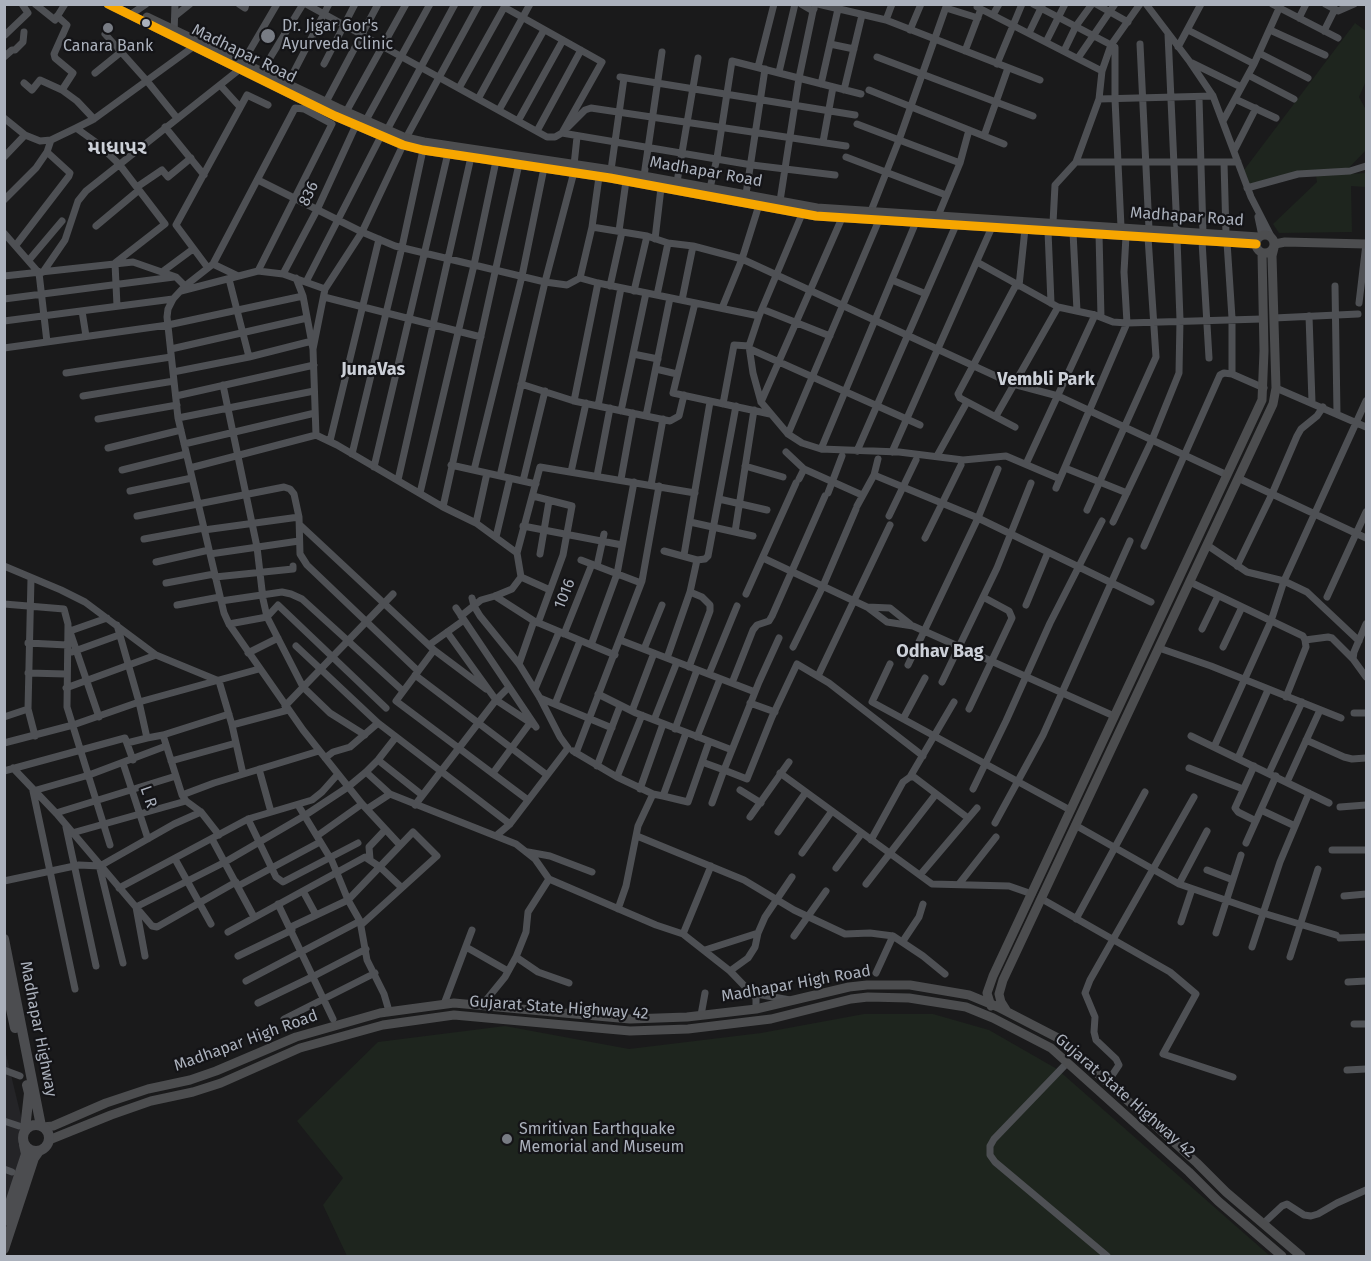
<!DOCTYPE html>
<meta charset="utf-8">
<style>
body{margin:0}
#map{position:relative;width:1371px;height:1261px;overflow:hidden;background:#1a1a1b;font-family:"Fira Sans",sans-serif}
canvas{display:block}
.frame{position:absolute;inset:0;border:6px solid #abb1bc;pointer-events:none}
</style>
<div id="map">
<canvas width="1371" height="1261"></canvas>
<div class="frame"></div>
</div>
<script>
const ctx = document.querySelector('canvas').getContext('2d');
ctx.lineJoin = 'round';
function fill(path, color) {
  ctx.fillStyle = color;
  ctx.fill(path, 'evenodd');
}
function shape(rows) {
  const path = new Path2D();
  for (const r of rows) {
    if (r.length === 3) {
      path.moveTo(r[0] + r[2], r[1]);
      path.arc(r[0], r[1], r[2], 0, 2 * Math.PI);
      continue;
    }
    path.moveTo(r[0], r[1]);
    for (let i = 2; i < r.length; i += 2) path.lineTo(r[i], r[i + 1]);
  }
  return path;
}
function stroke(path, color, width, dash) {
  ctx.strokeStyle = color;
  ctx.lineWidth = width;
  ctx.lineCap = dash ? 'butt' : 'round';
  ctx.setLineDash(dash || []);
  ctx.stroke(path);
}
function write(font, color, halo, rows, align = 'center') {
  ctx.font = font + ' "Fira Sans","Noto Sans Gujarati",sans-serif';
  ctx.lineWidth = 4.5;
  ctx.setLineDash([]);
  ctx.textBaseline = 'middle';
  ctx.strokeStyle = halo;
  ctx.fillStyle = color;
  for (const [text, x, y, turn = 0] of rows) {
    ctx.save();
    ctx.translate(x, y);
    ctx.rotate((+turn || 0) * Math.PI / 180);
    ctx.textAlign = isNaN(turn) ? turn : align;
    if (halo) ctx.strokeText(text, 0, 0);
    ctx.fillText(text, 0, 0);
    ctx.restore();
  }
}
fill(shape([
 [4,1046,27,1141,4,1215]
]), '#242427');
fill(shape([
 [1355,23,1366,31,1366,81,1359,97,1366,110,1366,150,1347,170,1348,174,1366,173,1366,187,1351,186,1352,232,1279,233,1273,224,1317,182,1315,170,1250,187,1244,170],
 [864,1014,933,1014,989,1030,1057,1069,1270,1256,347,1256,323,1205,343,1178,297,1121,378,1042,505,1026,629,1049,761,1033]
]), '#1e251e');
stroke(shape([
 [35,4,55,20,65,4],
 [239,4,245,8,246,4],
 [306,4,547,137,555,137,562,133,602,62,504,7],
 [801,4,813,11,814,9],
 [818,4,886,20,1040,80],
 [978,4,977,7,1102,71],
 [1033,4,1115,47,1115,99,1121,227],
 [1096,4,1128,22],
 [1146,4,1190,62,1213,96,1251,197,1272,238],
 [1272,4,1338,38],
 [1325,4,1338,11,1354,4],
 [946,8,978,18],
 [130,15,146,4],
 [993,15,999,4],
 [57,16,67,25,54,54,55,58,73,73,62,90],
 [175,16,190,4],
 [1299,18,1306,4],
 [886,20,892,4],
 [910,30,921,4],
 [1188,30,1254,64],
 [1270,30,1325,55],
 [1324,31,1335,9],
 [1029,33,1042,6],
 [105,34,147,81,177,118],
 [174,34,175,4],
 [1168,34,1177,231],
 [5,35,28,13,22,4],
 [1046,42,1065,4],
 [830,44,854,49],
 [1140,44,1149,229],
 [1178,47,1201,4],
 [965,51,981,9],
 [1064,51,1076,26,1092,4],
 [1259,53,1308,78],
 [4,57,12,50,15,50,23,42,24,32],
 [877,57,1033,116],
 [1078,58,1115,4],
 [243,62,277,4],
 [1192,63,1241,87],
 [324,64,355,4],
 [997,64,1022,4],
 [758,67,774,4],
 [262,71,303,4],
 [779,72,795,4],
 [95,73,121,52],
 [1248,75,1294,99],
 [620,77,855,115],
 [24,83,32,90,40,80,62,90,77,101,94,119],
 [288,83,329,4],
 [821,84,838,9],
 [220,85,240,107],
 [459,88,506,4],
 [844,90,862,15],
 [869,90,1004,144],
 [1199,98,1203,233],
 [478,99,530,4],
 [1099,99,1213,96],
 [1235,99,1276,118],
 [326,102,378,4],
 [304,109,295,108,213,264,185,286,173,299,168,309,167,317,178,418,224,613,229,624,303,730,362,804,400,845],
 [499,110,544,30],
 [346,112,406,4],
 [4,118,25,135,40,141,51,140,76,128,97,143,119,164,165,224,115,263,117,306],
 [518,121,563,40],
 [1223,121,1254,64,1281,4],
 [365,122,430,4],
 [857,124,960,163],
 [165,127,204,175],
 [568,127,585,110,591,108,846,146],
 [76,128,94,119,193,47],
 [387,130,455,4],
 [537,131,581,50],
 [562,133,752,165,835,175],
 [984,136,1008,68],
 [406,138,479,4],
 [823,142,833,87],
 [1234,151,1256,108],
 [4,157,25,135],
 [846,157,946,195],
 [1076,162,1238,162],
 [1224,162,1226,234],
 [574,165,577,137],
 [611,170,624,78],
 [644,176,662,52],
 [258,180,362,232,395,246,545,282,567,285,580,278,598,283,759,316],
 [677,182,698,58],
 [137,187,162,170,168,177,191,158],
 [710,188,717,158,732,61,861,94],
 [1247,188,1298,174,1350,171,1366,166],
 [746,194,765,69],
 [4,200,36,168,47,152,51,140],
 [780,201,799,78,813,11],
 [871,211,899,140,947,4],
 [802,214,759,316,749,346,753,373,761,402,788,434,802,443,821,449,899,452,963,460,1006,456,1060,479],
 [938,216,960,163,969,130],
 [1258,217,1262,236],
 [1053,223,1055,185,1076,162,1099,99,1102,71,1111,45,1140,4],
 [96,226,139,190],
 [592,227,647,236,668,243,693,246,742,259,1013,384,1058,396,1227,475],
 [619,231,626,181],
 [1048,231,1051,303],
 [1073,232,1077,311],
 [4,233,39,273,47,342],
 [1099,234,1101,317],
 [655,239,661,188],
 [1202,241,1209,358],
 [1227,242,1232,318,1232,374],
 [16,245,69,176,70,173,47,152],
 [29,260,62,221],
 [977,262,1058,307,1095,315,1113,322,1127,323,1262,319],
 [213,264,238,276],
 [208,268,176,225,247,95,268,105],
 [258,271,332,124,304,109,306,107],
 [43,272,65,240,78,201,86,191,240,69],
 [162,272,193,249],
 [283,274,317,210,356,125],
 [4,276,133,262,176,277,185,286],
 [296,278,303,296,313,349,316,435],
 [580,278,592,227,599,177],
 [229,279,249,357],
 [892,280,926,294],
 [306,282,381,136],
 [610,286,622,232],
 [1019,286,1025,229],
 [1335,286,1337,414],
 [325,289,362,232,403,145],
 [181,291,258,271,283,274,325,289,313,349],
 [634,291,647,236],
 [657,295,668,243],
 [324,297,481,337],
 [4,299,174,277],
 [682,300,693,246],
 [695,303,673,393,770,414],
 [1359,303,1366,244],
 [722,308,742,259,759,205],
 [762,309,830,336],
 [82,311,86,336],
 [1309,316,1312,402],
 [1274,318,1358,314],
 [4,321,173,299],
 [4,348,168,325,303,296],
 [171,349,307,318],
 [750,349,920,425],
 [633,354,658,359],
 [656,369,677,374],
 [173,372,249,357,312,341],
 [66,373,171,357],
 [521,384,574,401,670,421,679,416,684,395],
 [223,385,257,547,263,599,267,617,303,687,330,713,365,735],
 [1276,388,1366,427],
 [83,396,174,381],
 [176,396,314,365],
 [574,401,598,283],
 [761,402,842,218],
 [723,404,734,345,749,346],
 [598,406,621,288],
 [621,411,646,293],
 [646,416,670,298],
 [996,416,1058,307],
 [178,418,314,391],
 [98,419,177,405],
 [1015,427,960,398,958,394,1016,285],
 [788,434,879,220],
 [330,441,379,239],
 [184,444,315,413],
 [108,448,181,430],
 [821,449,916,222],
 [857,451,956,225],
 [786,452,804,469,862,495],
 [892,452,992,227],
 [352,454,402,247,423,150],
 [937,456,967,402],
 [1026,464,1095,315],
 [451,465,536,484],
 [745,466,783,477],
 [374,467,448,153],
 [190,468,316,435,337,445,443,507,476,523,517,553,521,577,512,589,495,596,481,600,461,616],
 [1065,468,1127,493],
 [122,470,186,454],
 [474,470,522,276,544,168],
 [571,472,586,403],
 [874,475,978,518,1151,602],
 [500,476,545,282,574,172],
 [597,476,610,408],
 [1238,478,1366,538],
 [621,479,633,413],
 [799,479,804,469],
 [398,480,471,157],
 [523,481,545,391],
 [651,485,663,419],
 [1056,488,1127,323,1124,272,1126,236],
 [130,491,192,478],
 [420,493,474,265,496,161],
 [828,493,842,456],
 [533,496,572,506,563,555,538,623],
 [719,499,767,510],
 [857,506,874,475,878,459],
 [443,507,519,164],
 [1087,510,1156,357,1148,237],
 [137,516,284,487,290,489,294,494,299,517,300,554,307,565,418,671],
 [889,516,916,460],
 [690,522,753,536],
 [1113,522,1152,440,1179,373,1180,320,1177,239],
 [476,523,487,473],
 [300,525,434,650,486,689],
 [523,526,622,545],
 [204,530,299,517],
 [735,532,754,410],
 [496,537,510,478],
 [925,538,961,465],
 [144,539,204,528],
 [1207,545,1247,572,1284,581,1307,592,1359,641],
 [1144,546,1220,375,1224,373,1232,374,1264,388],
 [664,551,697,560,705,559,708,556,736,406],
 [517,553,540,467,695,493],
 [210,554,299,541],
 [540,554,549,501],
 [684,555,710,402],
 [763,558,867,607,887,622,913,626,1114,716],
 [581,560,641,583],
 [156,562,209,550],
 [4,566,61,590,85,602,156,655,219,681,232,725,243,774],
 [597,566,604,534],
 [1237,566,1272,494,1297,436,1301,429,1317,416,1323,407],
 [215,577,293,569,293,566],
 [521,577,550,590],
 [31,578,28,709,35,736],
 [1190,582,1303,636,1305,640,1306,647,1286,697],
 [166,583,214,574],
 [746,594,796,483],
 [495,596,534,621,615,655],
 [1327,597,1366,512],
 [472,598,474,606,480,616,519,664,540,698,560,737,568,748,510,824,497,835],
 [221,601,282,592,291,594,302,599,403,691],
 [4,604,64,609,68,624,67,707,110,845],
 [177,605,220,597],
 [1026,605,1048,552],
 [867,607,890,608,910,624],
 [456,608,536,727],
 [229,624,267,617,278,605,386,708],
 [1366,624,1354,652,1353,659,1366,677],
 [117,625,139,702,147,738,163,735,182,795,186,801,201,812,219,835],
 [69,629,99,717],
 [1202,629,1218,596],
 [70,631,107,618],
 [447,632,496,700,534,725],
 [564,634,592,564],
 [779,638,759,682,724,770,747,779,772,717,797,664,829,683,923,756],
 [620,640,755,692],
 [1305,640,1328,637,1332,638,1353,659],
 [28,643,67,645],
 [429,645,464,620],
 [591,645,617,574,634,482],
 [296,646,378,723,510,824],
 [793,647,823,586,856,509],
 [1223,647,1242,607],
 [1159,648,1211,666,1341,718],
 [644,649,662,605],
 [434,650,396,701,528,800],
 [72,652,119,635],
 [248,653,278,638],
 [667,658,690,592,697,560],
 [519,664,534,621],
 [890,664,872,702,1070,810],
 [908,665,978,518,998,469],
 [689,667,710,611,710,605,702,597,690,592],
 [28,673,66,674],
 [709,674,737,606],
 [415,675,547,775],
 [818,676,890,525],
 [942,682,997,568,1031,483],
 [732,683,753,630,757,625,769,621,772,616,825,496],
 [66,688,156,655],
 [535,689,559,632],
 [598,694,636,713,732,750],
 [540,698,612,728],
 [750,703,775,712],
 [555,704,580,641],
 [285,706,393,594],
 [969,709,1012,618,1009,611,983,597],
 [632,711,654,653],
 [1354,713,1366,713],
 [4,717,28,709],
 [903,719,925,678],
 [654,720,677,662],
 [232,725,288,710],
 [675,729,697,670],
 [163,735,229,714],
 [1191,736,1329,803],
 [697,737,720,679],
 [1306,740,1344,757,1352,759,1366,758],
 [4,743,73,725,139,702,259,669],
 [127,743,147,738],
 [1214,747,1271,621,1284,581,1366,401],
 [573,751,617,777,653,794],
 [576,753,642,581,659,486],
 [325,758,333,752,350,747,378,723],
 [1238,758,1268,690],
 [378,760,422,795],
 [171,761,236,743],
 [702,762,724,770,712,803],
 [123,763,148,839],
 [597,766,620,706],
 [1254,766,1235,808,1238,812,1256,821],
 [13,768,56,813,152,926,157,927,236,882],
 [1189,768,1243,789],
 [259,769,271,812],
 [4,771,125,738,133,760],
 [366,772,390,794],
 [493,773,530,723],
 [780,773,932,884,1009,886,1032,894],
 [1269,773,1302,702],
 [617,777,642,715],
 [910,777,954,702],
 [1287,782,1320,710],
 [640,789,663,724],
 [973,789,1006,721,1050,623,1102,521],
 [740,790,761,803],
 [182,795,214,783,319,751],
 [663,796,688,802,709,742],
 [298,805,332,861,348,900,360,921,367,960,384,994,389,1011],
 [415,805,496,700,508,688],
 [1340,807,1366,805],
 [367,809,390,794,516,844,535,859,549,879,656,925,683,934,730,971,756,998,756,1009],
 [1261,810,1295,826],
 [56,813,176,776],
 [750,817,789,762],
 [248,819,276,877,283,882,358,843],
 [995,823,1043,735,1130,541],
 [1075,825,1179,884,1263,913,1336,935],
 [66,827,96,966],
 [778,832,806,792],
 [72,833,186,801],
 [317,836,362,804],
 [637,836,744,880,794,910,845,934,870,933,893,936,923,956,945,974],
 [212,839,254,917],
 [871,840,903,782,910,777,914,777,968,818],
 [1246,843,1276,776],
 [1332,850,1366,850],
 [528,852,550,856,592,872],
 [802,853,832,811],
 [175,859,211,924],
 [370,859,369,847,385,830],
 [836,868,862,833],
 [100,869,123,963],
 [1207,870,1233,880],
 [920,875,977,808],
 [549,879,528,912,526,932,516,957,538,972,569,983],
 [4,881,79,865,100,866,174,824,201,812],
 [866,884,936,794],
 [959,884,996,837],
 [1179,884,1207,831],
 [238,886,320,842],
 [119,888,248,819,312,800,322,792,338,774],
 [303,891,316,915],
 [1344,896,1366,894],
 [1042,899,1170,972,1196,994,1163,1054,1233,1077],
 [278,904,333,1019],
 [618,909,626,886,638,826,653,794,663,796,686,733],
 [1076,919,1145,792],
 [1181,922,1192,889],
 [291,927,348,900,413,832,437,856,361,925],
 [228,932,365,857,380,867,401,887],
 [1216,933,1241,855],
 [683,934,711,866],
 [794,936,826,891],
 [1340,938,1366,937],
 [903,941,919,917,923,904],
 [466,947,508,971],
 [1252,947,1280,862,1309,793],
 [705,950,758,933],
 [145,956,136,907,225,862,304,816,348,787,366,772,378,760,396,737],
 [238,956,292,930],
 [1290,957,1318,869],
 [730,971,748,958,755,947,758,933,765,917,792,877],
 [876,973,893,936],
 [246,981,360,921],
 [1348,982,1366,981],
 [75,989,33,791,89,775,166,746],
 [751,993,790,1000],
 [258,1003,314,976,366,949],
 [444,1004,472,930],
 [483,1004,505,977,516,957],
 [701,1015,705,993],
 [284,1019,375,973],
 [1354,1024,1366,1024],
 [1067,1063,994,1139,990,1146,990,1155,995,1162,1107,1256],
 [4,1070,20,1076],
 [1347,1070,1366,1069],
 [1111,1077,1119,1065,1116,1059,1096,1040,1094,1032,1095,1017,1085,993,1090,980,1194,797],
 [4,1121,19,1126],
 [4,1169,12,1172],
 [1267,1220,1282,1206,1287,1204,1304,1215,1311,1216,1318,1214,1337,1203,1366,1190]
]), '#4e5054', 7);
stroke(shape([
 [108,4,335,116,403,145,423,150,610,178,816,216,1256,244],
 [147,17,338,108,406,138,424,142,611,170,817,208,1259,237],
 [1265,244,9],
 [1275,244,1285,242,1366,244],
 [991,1006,987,993,993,976,1262,400,1264,351,1262,253],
 [1006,1010,1001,1002,999,994,1003,980,1273,404,1276,388,1272,256,1274,248],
 [43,1127,53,1126,106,1103,148,1089,190,1080,216,1071,296,1037,380,1013,454,1003,630,1019,687,1017,756,1009,849,987,867,985,910,985,969,995,998,1007,1058,1038,1197,1163,1226,1192,1301,1256],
 [49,1140,111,1115,151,1101,193,1092,221,1083,300,1048,383,1025,454,1015,630,1031,688,1029,771,1019,851,999,868,997,909,998,966,1007,993,1018,1051,1048,1189,1172,1218,1201,1282,1256]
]), '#4c4d4f', 9);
stroke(shape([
 [4,939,41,1126],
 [4,976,15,1028],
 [36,1138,13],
 [25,1129,29,1093,27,1085],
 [4,1221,26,1154,24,1145],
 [4,1249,34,1158,39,1151]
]), '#4c4d50', 10);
stroke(shape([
 [108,4,335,116,403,145,423,150,610,178,816,216,1256,244]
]), '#f7a600', 9);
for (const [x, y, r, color] of [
 [146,23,5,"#abb1bc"],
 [108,28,6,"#787c84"],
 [268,36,8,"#787c84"],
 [507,1139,6,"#787c84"]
]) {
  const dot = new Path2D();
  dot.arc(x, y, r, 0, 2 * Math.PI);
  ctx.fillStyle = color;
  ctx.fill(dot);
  stroke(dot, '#141417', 2);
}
write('16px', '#abb1bc', '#141417', [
 ["Dr. Jigar Gor's",282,27],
 ["Ayurveda Clinic",282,45],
 ["Canara Bank",108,47,"center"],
 ["Smritivan Earthquake",519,1130],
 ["Memorial and Museum",519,1148]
], 'left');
write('16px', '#abb1bc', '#141417', [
 ["Madhapar Road",244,54,26],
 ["Madhapar Road",706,172,10],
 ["836",309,194,-64],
 ["Madhapar Road",1187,217,4],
 ["1016",565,594,-68],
 ["L R",148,797,71],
 ["Madhapar High Road",796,984,-10],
 ["Gujarat State Highway 42",559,1008,4],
 ["Madhapar Highway",38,1029,79],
 ["Madhapar High Road",246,1041,-20],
 ["Gujarat State Highway 42",1125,1096,41]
]);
write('bold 18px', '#ccd0d8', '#141417', [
 ["JunaVas",373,370],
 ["Vembli Park",1046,380],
 ["Odhav Bag",940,652]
]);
write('bold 20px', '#ccd0d8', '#141417', [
 ["માધાપર",117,148]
]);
</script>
